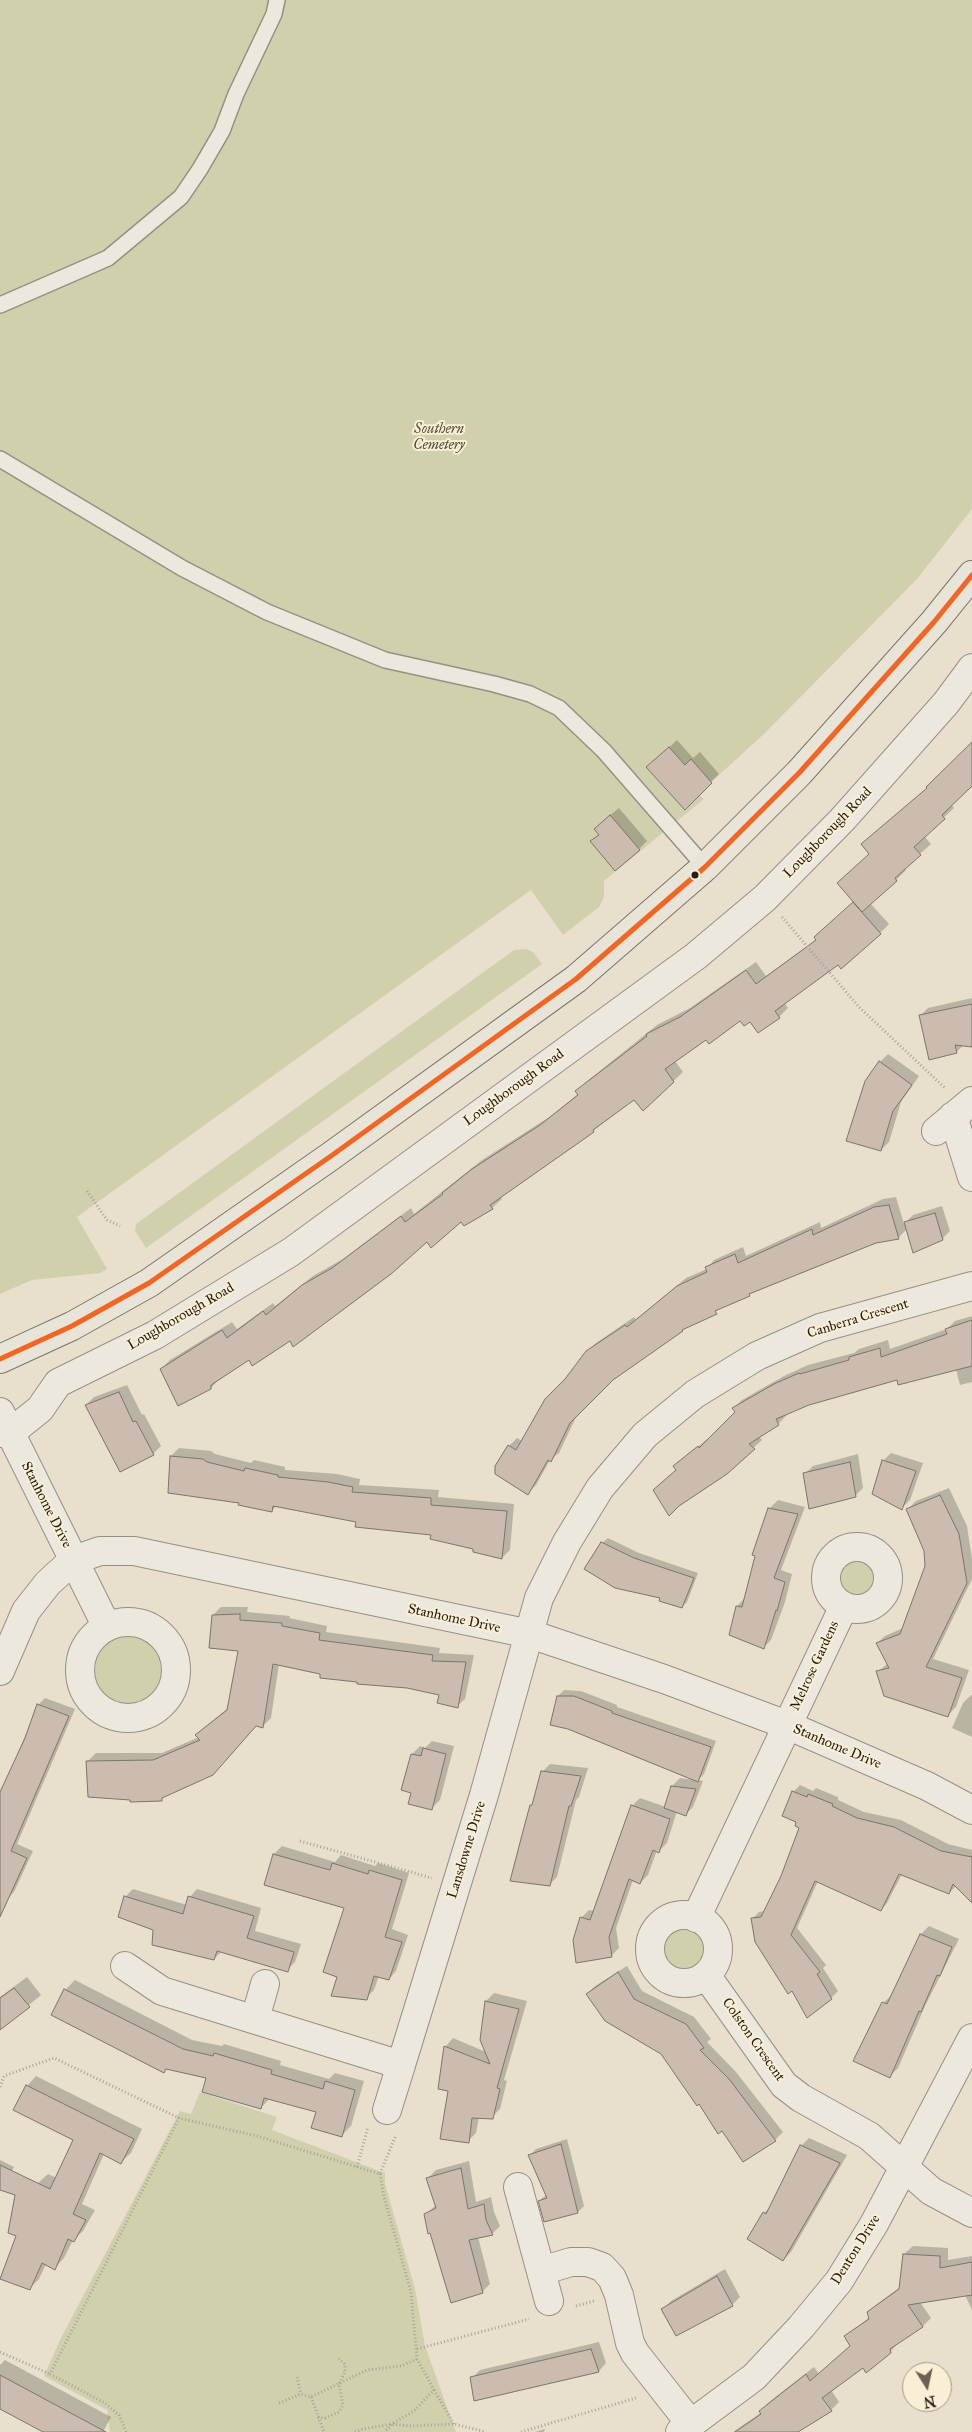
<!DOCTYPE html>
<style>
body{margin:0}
#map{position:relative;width:972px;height:2432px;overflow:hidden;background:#e8e0cc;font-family:"IM FELL Great Primer",serif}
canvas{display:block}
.north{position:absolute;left:902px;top:2362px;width:50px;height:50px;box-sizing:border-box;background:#f8efd5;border:1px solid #a59a88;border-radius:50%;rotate:170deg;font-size:14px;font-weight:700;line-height:20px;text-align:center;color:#291b15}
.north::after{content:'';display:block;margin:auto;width:18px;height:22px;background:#6c6055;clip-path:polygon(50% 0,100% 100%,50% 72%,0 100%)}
</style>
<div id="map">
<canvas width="972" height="2432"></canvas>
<div class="north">N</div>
</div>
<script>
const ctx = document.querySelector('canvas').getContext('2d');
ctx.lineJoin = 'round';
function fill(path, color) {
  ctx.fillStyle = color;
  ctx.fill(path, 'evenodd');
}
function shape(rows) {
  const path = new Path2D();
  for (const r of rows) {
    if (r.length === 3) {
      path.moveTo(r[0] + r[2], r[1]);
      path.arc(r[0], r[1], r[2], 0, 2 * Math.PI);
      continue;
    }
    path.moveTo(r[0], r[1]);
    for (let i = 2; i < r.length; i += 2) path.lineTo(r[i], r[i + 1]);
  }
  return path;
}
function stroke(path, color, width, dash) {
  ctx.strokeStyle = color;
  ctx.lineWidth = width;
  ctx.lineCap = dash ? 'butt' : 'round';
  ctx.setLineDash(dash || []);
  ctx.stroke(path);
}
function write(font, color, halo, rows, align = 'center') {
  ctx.font = font + ' "IM FELL Great Primer",serif';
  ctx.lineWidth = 4;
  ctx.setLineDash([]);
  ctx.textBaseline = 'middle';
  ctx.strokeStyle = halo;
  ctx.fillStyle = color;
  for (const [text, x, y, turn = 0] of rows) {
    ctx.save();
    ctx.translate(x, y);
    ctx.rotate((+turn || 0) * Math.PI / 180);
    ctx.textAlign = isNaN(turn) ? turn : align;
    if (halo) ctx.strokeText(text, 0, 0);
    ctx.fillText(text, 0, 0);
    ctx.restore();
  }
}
fill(shape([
 [0,0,972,0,972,509,917,579,764,734,698,794,704,799,604,881,604,897,599,907,563,935,531,890,77,1217,107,1269,100,1273,32,1280,0,1294],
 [526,949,533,952,542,964,146,1248,135,1231,136,1224,514,950],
 [856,1578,19],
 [127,1670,37],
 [684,1950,21],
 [200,2092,277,2117,272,2130,385,2173,385,2184,415,2289,425,2346,456,2432,110,2432,107,2410,44,2376,60,2340,180,2111,191,2114]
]), '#d0d1ac');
fill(shape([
 [677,740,693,758,700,752,719,774,685,808,656,760],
 [972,743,972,784,951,804,954,808,924,836,931,844,904,868,906,870,896,880,870,903,889,924,880,933,784,1002,788,1008,779,1017,741,1019,706,1038,675,1061,683,1072,643,1110,635,1098,593,1131,500,1196,502,1199,492,1208,464,1224,462,1221,427,1240,290,1339,249,1358,220,1378,211,1388,161,1369,170,1360,232,1322,237,1329,273,1303,275,1306,313,1276,343,1259,411,1208,414,1214,482,1160,551,1116,578,1094,576,1091,586,1082,657,1025,690,1008,756,962,766,976,817,939,824,928,855,901,870,854,928,788],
 [619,808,647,841,639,849,592,841,599,834,603,821],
 [972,998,972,1046,964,1045,956,1052,920,1016,928,1008],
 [888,1054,919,1076,901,1102,889,1142,881,1150,880,1062],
 [896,1197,904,1224,913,1215,942,1206,950,1231,942,1239,907,1229,898,1238,875,1242,753,1291,686,1327,612,1379,578,1413,559,1453,550,1460,536,1485,528,1493,509,1446,517,1438,522,1441,587,1351,596,1343,634,1317,636,1320,686,1278,707,1269,714,1260,743,1247,746,1256,820,1222,821,1228,883,1199],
 [972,1316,972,1382,960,1385,956,1369,898,1379,809,1403,786,1413,787,1415,778,1424,759,1436,762,1440,726,1473,677,1469,675,1466,707,1439,708,1440,737,1413,734,1408,742,1400,784,1376,808,1365,854,1353,859,1349,888,1340,890,1349,947,1329,955,1321],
 [127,1385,142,1415,144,1414,161,1446,153,1454,86,1405,94,1397],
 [179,1448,211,1451,215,1454,251,1463,254,1460,285,1467,285,1470,337,1474,360,1479,359,1485,439,1490,438,1497,514,1504,510,1550,502,1558,432,1534,277,1505,272,1511,240,1502,171,1456],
 [891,1453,923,1463,910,1500,902,1508,883,1461],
 [858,1454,863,1488,855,1496,805,1474,813,1466],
 [949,1488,967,1526,972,1559,972,1579,933,1659,969,1670,956,1707,948,1715,878,1672,888,1663,877,1643,885,1636,903,1628,926,1567,926,1551,908,1509,916,1501],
 [778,1500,805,1507,781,1570,792,1574,785,1602,771,1640,763,1648,737,1606,745,1598,756,1555,754,1554,770,1508],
 [608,1538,639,1553,698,1573,687,1602,682,1607,602,1543],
 [221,1607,248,1607,247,1612,290,1616,289,1618,327,1626,326,1632,440,1648,439,1653,474,1655,465,1699,457,1706,440,1694,407,1687,359,1681,279,1664,271,1718,263,1726,257,1725,213,1774,167,1794,161,1800,131,1799,88,1761,96,1753,162,1753,199,1737,197,1735,205,1727,228,1708,240,1650,213,1615],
 [564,1690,581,1691,617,1705,617,1707,716,1741,704,1774,698,1780,703,1781,693,1807,686,1814,677,1811,667,1843,659,1851,657,1850,648,1875,640,1883,633,1880,616,1928,619,1948,611,1956,581,1918,589,1910,594,1911,632,1806,640,1798,666,1807,672,1786,680,1778,694,1780,558,1696],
 [971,1695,972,1695,972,1737,952,1728,963,1703],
 [45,1698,75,1709,17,1844,33,1851,14,1892,8,1898,0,1895,0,1796,38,1705],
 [432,1741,454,1746,440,1800,432,1808,412,1792,412,1754,420,1746,425,1748],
 [550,1764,588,1768,579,1797,576,1800,557,1877,549,1885,534,1803,542,1772],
 [800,1785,813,1791,816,1788,838,1797,838,1800,864,1812,901,1820,948,1844,972,1850,972,1901,956,1886,949,1893,902,1874,887,1903,881,1910,818,1881,797,1928,826,1965,823,1968,838,1991,831,1998,752,1919,759,1912,765,1911,782,1877,801,1827,793,1792],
 [282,1846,335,1862,341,1855,375,1866,378,1863,409,1873,392,1929,408,1935,396,1971,389,1979,379,1976,374,1990,366,1998,339,1976,346,1907,266,1884,274,1854],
 [133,1889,187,1905,190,1897,197,1889,261,1908,255,1931,301,1944,295,1962,287,1970,222,1951,214,1959,155,1929,125,1897],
 [929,1926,959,1939,925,2006,898,2068,890,2076,883,2003,892,1995,921,1934],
 [627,1966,642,1991,694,2017,711,2039,707,2042,736,2072,783,2132,775,2140,723,2129,699,2102,662,2053,587,1994,595,1986],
 [27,1977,41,1995,0,2029,0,1997],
 [75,1980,192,2040,222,2046,224,2044,281,2061,280,2065,329,2079,335,2073,364,2081,351,2126,341,2136,318,2111,270,2098,261,2108,208,2077,167,2068,164,2071,65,1990],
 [494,1993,527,2001,504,2080,507,2081,500,2109,492,2117,479,2117,476,2133,468,2141,449,2091,439,2088,446,2046,453,2038,486,2052,481,2040,486,2001],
 [36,2076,142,2129,131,2153,121,2162,104,2154,82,2204,95,2210,83,2231,73,2240,64,2258,55,2268,46,2264,39,2279,30,2288,38,2183,48,2174,57,2178,74,2139,27,2086],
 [809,2138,847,2155,791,2252,783,2260,764,2213,772,2205,801,2146],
 [567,2139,584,2206,578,2212,539,2201,547,2194,530,2155,536,2149],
 [0,2160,14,2167,4,2185,0,2188],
 [469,2161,476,2202,491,2197,494,2212,500,2226,492,2234,478,2237,490,2284,482,2292,426,2214,436,2205,428,2178,436,2170],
 [913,2246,948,2248,948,2260,972,2256,972,2310,965,2295,920,2302,931,2318,923,2326,899,2342,890,2352,864,2367,831,2390,839,2402,831,2410,795,2432,733,2432,762,2412,761,2411,769,2402,814,2367,819,2374,851,2346,845,2336,870,2317,869,2312,877,2304,900,2287,904,2254],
 [725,2269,740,2297,732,2305,663,2309,671,2301],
 [599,2342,606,2363,599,2371,472,2378,480,2370],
 [5,2360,111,2417,103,2432,46,2432,0,2408,0,2365],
 [545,2429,544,2432,535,2432]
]), '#0003');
const building = shape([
 [972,742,972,786,942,815,945,819,914,847,921,855,895,878,897,881,862,912,837,883,869,854,861,844,927,788,926,787,972,742],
 [669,747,685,765,691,759,712,783,685,810,646,767,669,747],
 [610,815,640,850,615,871,590,841,599,835,594,829,610,815],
 [853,902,881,934,841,969,838,965,775,1011,780,1018,758,1033,750,1022,744,1026,740,1021,709,1044,706,1040,665,1069,674,1082,643,1111,634,1100,593,1130,594,1132,490,1205,493,1209,464,1226,461,1222,431,1248,427,1242,391,1274,293,1347,290,1341,252,1366,249,1360,211,1385,211,1389,178,1406,160,1369,222,1330,227,1338,263,1311,266,1315,302,1285,332,1268,401,1216,405,1222,443,1194,442,1193,472,1169,540,1125,578,1095,575,1091,647,1036,646,1034,680,1017,746,970,756,984,816,940,814,937,853,902],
 [972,1004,972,1047,955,1045,957,1053,929,1060,919,1015,972,1004],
 [879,1061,912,1085,893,1111,881,1151,846,1141,865,1081,879,1061],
 [889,1205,899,1239,876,1243,749,1294,750,1296,715,1311,717,1314,682,1330,683,1331,613,1380,570,1423,551,1462,548,1460,528,1495,495,1474,495,1466,508,1445,516,1450,545,1399,565,1379,586,1351,625,1325,627,1327,677,1286,707,1272,705,1267,735,1254,738,1263,812,1229,813,1235,874,1207,889,1205],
 [935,1213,943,1240,913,1253,904,1222,935,1213],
 [972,1320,972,1366,898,1385,897,1380,809,1405,776,1419,779,1425,749,1444,755,1449,727,1474,679,1506,669,1516,653,1490,676,1470,673,1466,698,1446,699,1448,735,1412,732,1408,774,1384,799,1373,800,1374,849,1360,849,1357,880,1348,881,1357,947,1334,945,1329,972,1320],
 [119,1392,133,1422,136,1421,154,1455,120,1472,85,1405,119,1392],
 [170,1456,203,1459,207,1462,244,1471,245,1468,278,1475,278,1477,328,1482,353,1487,352,1492,431,1498,431,1505,507,1511,502,1559,473,1552,473,1549,430,1539,431,1535,355,1527,356,1522,273,1506,272,1512,238,1505,239,1503,168,1493,170,1456],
 [882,1460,916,1471,902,1510,872,1494,882,1460],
 [850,1462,856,1497,809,1509,803,1473,850,1462],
 [940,1495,959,1534,967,1583,926,1667,962,1678,948,1717,884,1696,876,1671,889,1668,876,1643,900,1634,925,1566,924,1551,906,1509,940,1495],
 [768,1508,798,1514,774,1578,785,1582,777,1611,776,1610,764,1649,729,1635,736,1606,742,1607,755,1556,752,1555,768,1508],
 [601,1542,634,1558,694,1578,682,1608,659,1601,660,1598,615,1588,584,1569,601,1542],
 [240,1614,240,1620,282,1623,282,1626,320,1633,319,1640,433,1655,432,1661,466,1662,458,1708,437,1703,439,1695,407,1688,357,1684,357,1682,320,1678,320,1674,273,1664,263,1728,256,1726,213,1775,162,1798,162,1801,130,1802,130,1800,88,1797,86,1761,153,1760,200,1740,195,1735,227,1710,238,1651,209,1648,212,1615,240,1614],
 [557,1696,574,1696,612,1711,612,1713,711,1747,698,1782,568,1729,550,1725,557,1696],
 [37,1704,69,1716,11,1851,27,1858,0,1917,0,1792,25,1738,37,1704],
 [423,1748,446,1754,432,1810,408,1804,411,1793,401,1790,411,1754,421,1756,423,1748],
 [541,1771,581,1776,571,1806,569,1806,550,1886,510,1881,523,1831,530,1805,532,1805,541,1771],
 [671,1786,696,1789,686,1816,664,1808,671,1786],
 [792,1791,807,1797,808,1794,833,1804,832,1806,857,1818,894,1827,941,1851,972,1857,972,1903,953,1884,949,1894,899,1874,881,1911,815,1881,791,1935,820,1972,817,1974,832,1999,807,2018,792,1991,788,1994,755,1942,751,1918,761,1917,781,1876,799,1828,795,1826,796,1822,782,1816,792,1791],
 [631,1805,670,1819,659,1853,653,1850,640,1884,629,1879,609,1937,612,1957,576,1963,573,1940,580,1917,590,1920,631,1805],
 [273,1854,330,1870,332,1863,368,1874,369,1870,402,1880,385,1937,402,1942,389,1980,374,1976,367,2000,331,1996,337,1977,323,1972,344,1908,264,1885,273,1854],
 [124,1896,183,1914,188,1896,254,1916,247,1938,294,1952,288,1972,217,1951,214,1960,152,1945,153,1930,118,1917,124,1896],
 [920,1934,952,1947,940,1976,937,1975,921,2012,919,2011,890,2078,853,2061,882,2002,887,2004,920,1934],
 [618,1972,634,1999,686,2024,704,2048,700,2050,729,2079,776,2141,743,2162,722,2131,718,2134,699,2104,697,2106,661,2054,605,2021,586,1994,618,1972],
 [14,1988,30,2007,0,2030,0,1998,14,1988],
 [64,1989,183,2049,213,2056,214,2053,272,2070,271,2074,323,2089,325,2081,355,2090,342,2137,311,2128,316,2112,264,2098,261,2109,202,2092,206,2078,166,2069,164,2073,51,2015,64,1989],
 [485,2001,519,2009,497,2088,500,2089,493,2119,472,2118,469,2143,440,2139,448,2091,438,2089,444,2046,490,2064,480,2040,485,2001],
 [26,2085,134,2139,121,2164,100,2153,73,2214,86,2220,74,2242,68,2239,55,2270,42,2263,30,2290,0,2279,16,2236,8,2233,15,2195,0,2190,0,2165,50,2189,73,2140,13,2110,26,2085],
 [561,2144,578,2213,544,2222,538,2201,547,2198,528,2155,561,2144],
 [800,2145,840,2163,783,2261,747,2239,763,2212,766,2214,800,2145],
 [461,2168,468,2209,484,2204,486,2220,493,2235,469,2240,483,2293,451,2303,430,2233,428,2234,424,2214,436,2208,426,2178,461,2168],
 [903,2254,940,2256,940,2268,972,2262,972,2295,908,2305,923,2327,890,2349,891,2353,866,2373,863,2368,822,2398,832,2411,798,2432,735,2432,761,2414,759,2411,806,2374,810,2381,850,2346,844,2336,869,2319,867,2312,899,2289,903,2254],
 [717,2276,733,2306,676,2336,661,2309,717,2276],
 [591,2349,599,2372,474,2401,470,2377,591,2349],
 [0,2375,106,2432,43,2432,0,2409,0,2375]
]);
fill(building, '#ccbbaf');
stroke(building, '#7b756b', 1);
const service = shape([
 [0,305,108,258,181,197,200,169,222,131,236,94,274,14,277,0],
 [0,459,182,568,267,612,385,660,494,684,530,694,559,708,604,751,705,867]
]);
const minor = shape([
 [953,1116,972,1177],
 [936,1131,972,1101],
 [0,1412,107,1627],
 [0,1433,10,1433,40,1409,58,1383,155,1335,291,1252,696,956,765,898,842,820,946,703,972,668],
 [857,1578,31],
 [128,1670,48],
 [0,1671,26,1611,48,1583,69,1564,74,1560,100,1551,134,1551,530,1634,664,1679,787,1725,927,1786,972,1810],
 [684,1949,34],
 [696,1918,844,1606],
 [125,1966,162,1991,401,2065,484,1795,539,1598,567,1542,600,1488,645,1435,695,1394,757,1356,820,1328,972,1286],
 [706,1975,784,2085,801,2098,869,2136,931,2191,972,2213],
 [255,2019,265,1984],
 [387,2110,401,2065],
 [518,2187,549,2301],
 [541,2271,571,2262,588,2262,602,2267,612,2278,619,2295,630,2343,635,2353,690,2423],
 [680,2432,754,2377,801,2327,839,2281,874,2224,972,2038]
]);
const primary = shape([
 [0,1359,72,1326,149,1283,331,1156,576,979,705,867,799,773,934,622,972,575]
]);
stroke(service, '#969084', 18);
stroke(minor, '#969084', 30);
stroke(primary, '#7b756b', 30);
stroke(shape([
 [782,917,859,1007,945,1088],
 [87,1191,107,1220,120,1226],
 [300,1841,432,1878],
 [0,2087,4,2076,54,2058,179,2118],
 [357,2167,368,2127],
 [380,2174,384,2197,411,2292,417,2359,434,2390,414,2411,392,2424,385,2432],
 [576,2306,594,2301],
 [417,2349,529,2319],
 [0,2352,50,2374],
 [297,2377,301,2394],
 [434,2390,454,2424],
 [311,2397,324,2432],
 [279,2403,301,2394,311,2397,367,2370,401,2366,417,2359],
 [318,2417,325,2418,339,2412,343,2405,339,2384,345,2372,345,2364,338,2358],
 [126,2432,119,2415,105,2403,50,2374,179,2118,257,2136,380,2174,396,2135],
 [355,2432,363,2429,392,2424,409,2426,454,2424,486,2432],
 [521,2432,636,2398]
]), '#a7a39a', 3, [1, 2.5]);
stroke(service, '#ece8dd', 15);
stroke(minor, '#ece8dd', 28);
stroke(primary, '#e9e4d8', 28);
stroke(shape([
 [0,1359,72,1326,149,1283,331,1156,576,979,705,867,799,773,934,622,972,575]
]), '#f26522', 5);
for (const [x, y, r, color] of [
 [695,875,4.5,"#291b15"]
]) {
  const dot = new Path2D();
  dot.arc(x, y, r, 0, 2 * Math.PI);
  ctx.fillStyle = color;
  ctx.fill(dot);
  stroke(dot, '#f8efd5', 2);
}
write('italic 14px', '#554e3a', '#f8efd5', [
 ["Southern",439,430],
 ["Cemetery",439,446]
]);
write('14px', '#291b15', '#f8efd5', [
 ["Loughborough Road",828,833,-46],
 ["Loughborough Road",514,1088,-36],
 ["Loughborough Road",181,1317,-30],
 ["Canberra Crescent",858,1319,-17],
 ["Stanhome Drive",46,1505,63],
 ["Stanhome Drive",454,1619,12],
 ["Melrose Gardens",815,1666,-65],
 ["Stanhome Drive",837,1747,23],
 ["Lansdowne Drive",467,1850,-73],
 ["Colston Crescent",753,2040,55],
 ["Denton Drive",856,2250,-58]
]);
</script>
